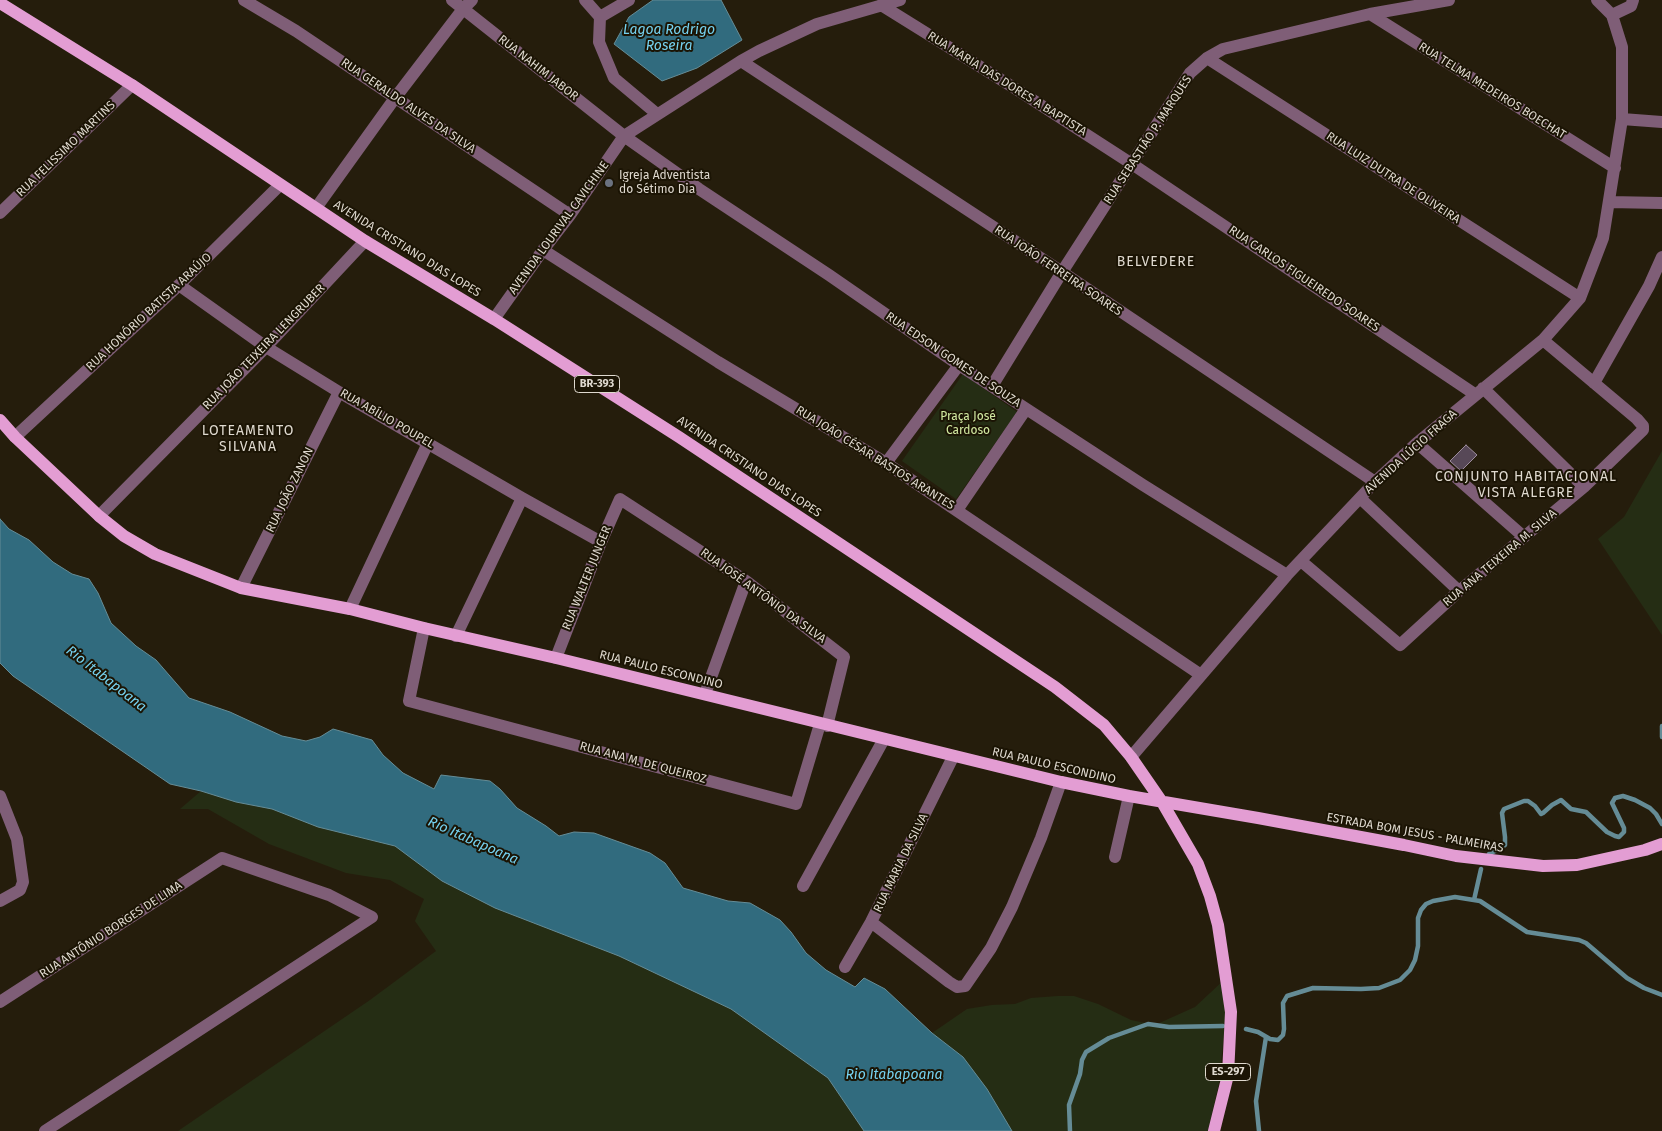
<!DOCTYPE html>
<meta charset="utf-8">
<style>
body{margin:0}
canvas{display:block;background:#251d0c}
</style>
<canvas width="1662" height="1131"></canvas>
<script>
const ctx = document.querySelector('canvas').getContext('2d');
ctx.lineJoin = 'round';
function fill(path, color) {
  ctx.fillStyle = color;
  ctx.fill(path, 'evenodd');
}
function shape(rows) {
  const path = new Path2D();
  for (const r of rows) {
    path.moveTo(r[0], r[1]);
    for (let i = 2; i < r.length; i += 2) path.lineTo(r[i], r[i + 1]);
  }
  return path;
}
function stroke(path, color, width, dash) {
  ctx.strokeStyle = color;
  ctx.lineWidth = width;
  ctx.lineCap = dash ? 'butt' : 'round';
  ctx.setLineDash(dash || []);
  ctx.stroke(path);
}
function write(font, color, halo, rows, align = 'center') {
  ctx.font = font + ' "Fira Sans",sans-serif';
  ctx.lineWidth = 4;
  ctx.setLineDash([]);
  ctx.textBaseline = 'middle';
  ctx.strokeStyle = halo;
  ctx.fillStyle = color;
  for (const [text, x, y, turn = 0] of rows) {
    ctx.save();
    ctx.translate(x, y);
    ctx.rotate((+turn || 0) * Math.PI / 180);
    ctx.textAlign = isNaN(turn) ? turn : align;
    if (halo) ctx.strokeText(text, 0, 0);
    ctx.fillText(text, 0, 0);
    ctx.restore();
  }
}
fill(shape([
 [963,374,1017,412,956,499,902,461],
 [1662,451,1662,635,1598,539,1624,517],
 [201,791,236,802,272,809,318,827,395,846,442,881,495,908,619,956,731,1009,828,1078,864,1131,178,1131,370,1000,436,951,415,921,424,899,390,880,346,873,269,844,208,809,180,809],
 [1224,980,1226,1004,1224,1033,1219,1083,1208,1131,1012,1131,987,1089,963,1057,932,1033,967,1009,992,1005,1015,1004,1031,998,1058,996,1074,996,1098,1004,1131,1020,1155,1025,1195,1007]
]), '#252d14');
const water = shape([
 [653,0,721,0,742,40,697,68,662,81,614,44,629,17,653,0],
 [0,519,9,529,29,540,53,562,72,574,89,579,98,593,111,623,136,646,156,660,189,698,230,712,282,736,306,741,320,737,333,729,372,740,383,755,403,773,434,789,441,775,490,781,500,789,517,808,546,826,559,836,574,832,594,833,650,853,665,863,683,888,728,901,750,903,780,920,791,932,806,953,826,970,855,987,864,978,885,989,932,1033,963,1057,987,1089,1012,1131,864,1131,828,1078,731,1009,619,956,495,908,442,881,395,846,318,827,272,809,236,802,201,791,170,784,13,676,0,663,0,519]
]);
fill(water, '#316b7e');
stroke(water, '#658c96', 1);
stroke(shape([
 [1662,726,1662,737],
 [1489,854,1501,848,1505,845,1505,837,1502,813,1504,809,1524,801,1528,801,1535,806,1541,814,1543,813,1552,805,1561,800,1571,809,1586,812,1607,832,1615,836,1619,837,1624,832,1624,828,1612,803,1615,798,1623,796,1635,800,1650,808,1656,814,1662,824],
 [1474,900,1481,869],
 [1246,1029,1258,1032,1270,1039,1278,1040,1283,1035,1284,1029,1283,1003,1287,996,1313,988,1361,989,1379,988,1400,980,1410,970,1415,960,1418,946,1418,918,1421,910,1426,904,1433,901,1455,897,1480,901,1527,932,1579,940,1586,943,1627,978,1644,988,1662,995],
 [1070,1131,1069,1105,1080,1074,1082,1060,1086,1052,1109,1038,1148,1024,1169,1027,1223,1026],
 [1259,1131,1256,1101,1266,1037]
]), '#658c96', 4.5);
const building = shape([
 [1466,445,1477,455,1461,471,1450,461,1466,445]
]);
fill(building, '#574857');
stroke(building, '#9c8c9c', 1);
stroke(shape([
 [244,0,296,31,570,215],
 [452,0,624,136,699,189,829,275,959,365,1143,485,1287,575],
 [585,0,600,17,599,42,614,78,657,114],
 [881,5,1016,89,1132,164,1476,395],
 [1370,14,1615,168],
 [1612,15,1631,6,1633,0],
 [600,17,629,0],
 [1207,58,1580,298],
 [741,61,1062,272,1375,482],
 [1622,119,1662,122],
 [1609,202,1662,203],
 [316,208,395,98,463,9,472,0],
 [0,213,132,85],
 [543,250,718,362,886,463,1201,675],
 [179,285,266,347,339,392,522,498,601,542],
 [494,319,543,250,570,215,624,136,741,61,759,51,817,24,900,0],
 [1594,383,1649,286,1662,257],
 [992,386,1062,272,1190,73,1207,58,1223,49,1370,14,1449,0],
 [1483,388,1584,487],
 [15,437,179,285,280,185],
 [1417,443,1524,537],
 [886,463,959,365],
 [1360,498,1459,591],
 [957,510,1026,409],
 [99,516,266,347,365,241],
 [1301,561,1400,645,1459,591,1584,487,1643,430,1643,426,1637,419,1543,340],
 [241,588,339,392],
 [350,609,428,443],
 [424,628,409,701,796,804,820,724],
 [456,636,522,498],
 [556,658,601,542,620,499,746,581,844,657,827,726],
 [705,694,746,581],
 [1131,757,1287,575,1375,482,1417,443,1543,340,1580,298,1603,238,1622,119,1622,47,1612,15,1597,0],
 [0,796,17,839,23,882,20,890,0,901],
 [1115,857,1129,796],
 [803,886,884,739],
 [871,922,949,982,957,987,965,986,991,948,1012,907,1041,838,1061,782],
 [845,967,871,922,953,757],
 [0,1002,222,858,329,895,372,917,45,1131]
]), '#7f5e77', 12);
stroke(shape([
 [0,3,132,85,365,241,494,319,679,437,1055,687,1104,725,1131,757,1162,802,1198,864,1210,896,1218,925,1231,1012,1228,1075,1214,1131],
 [0,420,15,437,99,516,124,536,155,554,241,588,350,609,424,628,556,658,1061,782,1129,796,1258,818,1404,845,1456,856,1543,866,1577,865,1645,850,1662,844]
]), '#e39dd3', 12);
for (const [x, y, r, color] of [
 [609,183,5,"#6b7280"]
]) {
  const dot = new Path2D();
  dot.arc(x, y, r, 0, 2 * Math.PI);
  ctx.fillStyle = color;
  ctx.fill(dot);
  stroke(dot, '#1b1404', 2);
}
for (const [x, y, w] of [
 [597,384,45],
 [1228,1072,45]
]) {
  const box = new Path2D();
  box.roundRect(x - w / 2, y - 8.5, w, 17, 4);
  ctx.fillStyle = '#1b1404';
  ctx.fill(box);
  stroke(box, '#dfd9cf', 1);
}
write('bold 11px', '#dfd9cf', null, [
 ["BR-393",597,384],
 ["ES-297",1228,1072]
]);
write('12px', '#dfd9cf', '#1b1404', [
 ["RUA NAHIM JABOR",538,68,38],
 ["RUA MARIA DAS DORES A BAPTISTA",1007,84,32],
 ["RUA TELMA MEDEIROS BOECHAT",1492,91,32],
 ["RUA GERALDO ALVES DA SILVA",408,106,34],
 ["RUA SEBASTIÃO P. MARQUES",1148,140,-57],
 ["RUA FELISSIMO MARTINS",66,149,-44],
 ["RUA LUIZ DUTRA DE OLIVEIRA",1393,178,33],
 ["AVENIDA LOURIVAL CAVICHINE",559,228,-54],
 ["AVENIDA CRISTIANO DIAS LOPES",407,249,32],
 ["RUA JOÃO FERREIRA SOARES",1058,271,34],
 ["RUA CARLOS FIGUEIREDO SOARES",1304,279,34],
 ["RUA HONÓRIO BATISTA ARAÚJO",149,312,-43],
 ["RUA JOÃO TEIXEIRA LENGRUBER",264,347,-46],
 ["RUA EDSON GOMES DE SOUZA",953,360,34],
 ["RUA ABÍLIO POUPEL",387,419,30],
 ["AVENIDA LÚCIO FRAGA",1411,452,-42],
 ["RUA JOÃO CÉSAR BASTOS ARANTES",875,458,32],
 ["AVENIDA CRISTIANO DIAS LOPES",749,467,34],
 ["RUA JOÃO ZANON",290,490,-64],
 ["RUA ANA TEIXEIRA M. SILVA",1500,558,-40],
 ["RUA WALTER JUNGER",587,578,-68],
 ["RUA JOSÉ ANTÔNIO DA SILVA",763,596,36],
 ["RUA PAULO ESCONDINO",661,670,14],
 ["RUA ANA M. DE QUEIROZ",643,763,15],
 ["RUA PAULO ESCONDINO",1054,766,13],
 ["ESTRADA BOM JESUS - PALMEIRAS",1415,833,10],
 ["RUA MARIA DA SILVA",901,863,-64],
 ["RUA ANTÔNIO BORGES DE LIMA",111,930,-33]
]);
write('12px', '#dfd9cf', '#1b1404', [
 ["Igreja Adventista",619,176],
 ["do Sétimo Dia",619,190]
], 'left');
write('12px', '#d2e9a1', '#1b1404', [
 ["Praça José",968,417],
 ["Cardoso",968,431]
]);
write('italic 14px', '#75d1ef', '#1b1404', [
 ["Lagoa Rodrigo",669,30],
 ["Roseira",669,46],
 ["Rio Itabapoana",106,679,38],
 ["Rio Itabapoana",473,841,24],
 ["Rio Itabapoana",894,1075]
]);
ctx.letterSpacing = '1px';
write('14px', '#dfd9cf', '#1b1404', [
 ["BELVEDERE",1156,262],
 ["LOTEAMENTO",248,431],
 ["SILVANA",248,447],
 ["CONJUNTO HABITACIONAL",1526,477],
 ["VISTA ALEGRE",1526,493]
]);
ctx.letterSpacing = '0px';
</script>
